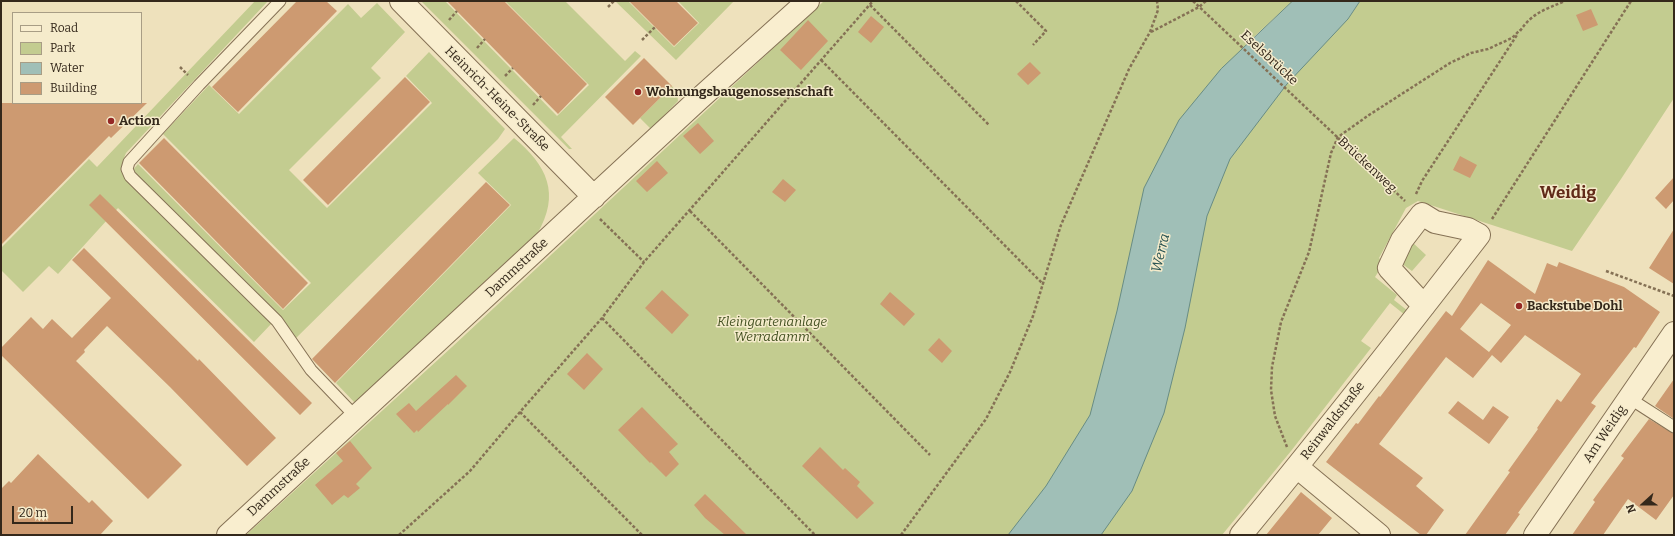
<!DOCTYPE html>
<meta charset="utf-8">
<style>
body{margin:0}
#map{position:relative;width:1675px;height:536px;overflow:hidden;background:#eee1bc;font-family:Bitter,serif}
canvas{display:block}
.frame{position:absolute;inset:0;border:2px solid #34281b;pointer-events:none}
.legend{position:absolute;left:12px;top:12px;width:130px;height:92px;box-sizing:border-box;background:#f5ebcb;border:1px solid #a89d85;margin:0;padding:5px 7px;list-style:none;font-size:12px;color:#34281b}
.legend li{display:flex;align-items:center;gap:8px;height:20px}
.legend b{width:20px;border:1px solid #a89d85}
.north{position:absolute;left:1623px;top:484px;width:40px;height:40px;-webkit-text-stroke:3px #f5ebcb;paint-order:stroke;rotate:249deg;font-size:11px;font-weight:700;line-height:16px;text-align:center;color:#34281b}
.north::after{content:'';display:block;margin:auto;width:14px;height:18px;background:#34281b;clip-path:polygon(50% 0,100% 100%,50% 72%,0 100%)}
.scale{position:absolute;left:12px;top:506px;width:61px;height:18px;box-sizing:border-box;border:2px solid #34281b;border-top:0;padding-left:5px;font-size:12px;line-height:14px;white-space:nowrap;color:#34281b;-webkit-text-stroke:3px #f5ebcb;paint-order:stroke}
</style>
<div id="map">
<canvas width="1675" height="536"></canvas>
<div class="frame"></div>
<ul class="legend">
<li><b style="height:5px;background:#f9eecf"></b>Road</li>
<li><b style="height:11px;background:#c3cc90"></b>Park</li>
<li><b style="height:11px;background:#a0bfb7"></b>Water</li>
<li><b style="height:11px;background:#cd9a71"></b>Building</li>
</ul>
<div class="north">N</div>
<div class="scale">20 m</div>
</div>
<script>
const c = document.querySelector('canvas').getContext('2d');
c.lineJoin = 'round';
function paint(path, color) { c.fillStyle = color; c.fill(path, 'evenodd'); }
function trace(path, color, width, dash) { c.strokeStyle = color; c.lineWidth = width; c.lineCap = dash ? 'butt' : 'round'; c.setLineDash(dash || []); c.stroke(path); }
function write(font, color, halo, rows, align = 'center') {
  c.font = font + ' Bitter,serif'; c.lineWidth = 3; c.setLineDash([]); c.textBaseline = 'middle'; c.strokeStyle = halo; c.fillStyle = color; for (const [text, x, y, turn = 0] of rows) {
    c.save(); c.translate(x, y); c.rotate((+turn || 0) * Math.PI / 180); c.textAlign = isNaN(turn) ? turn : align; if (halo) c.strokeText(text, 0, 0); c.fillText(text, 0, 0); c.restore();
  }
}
const green = new Path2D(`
 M255 1H268L126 153C122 163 120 170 127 179L272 323 254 342 118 208 58 274 49 266 23 292 1 270V248L89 159 97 167Z
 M421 1H445L557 116 589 85 505 1H565L625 61 635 51 641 56 561 137 572 149H569Z
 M615 1H628L674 47 699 23 702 26 678 1H734L676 60Z
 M824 1H1293L1246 44 1348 19 1360 1H1674V98L1621 179 1572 251 1418 201 1406 208 1379 258 1384 263 1375 277 1397 295 1394 300 1408 311 1405 315 1390 303 1361 341 1371 348 1291 451 1222 535H246L452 347Z
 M377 3 405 32 371 68 381 78 289 170 327 208 432 103 406 76 429 52 505 129 498 139 294 340 132 171 138 164 283 310 311 283 163 134 209 85 239 114 348 4 361 18Z
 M672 86 677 93 678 101 651 129 640 118Z
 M514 138C547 165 561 194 537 234L355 403 336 383 511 205 478 173Z
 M1412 242 1426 255 1412 271 1398 261Z`);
const water = new Path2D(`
 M1293 1H1360L1348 19 1287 84 1230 159 1207 216 1185 328 1164 413 1132 491 1101 535H1008L1046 486 1090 415 1117 311 1144 188 1179 120 1221 69Z`);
const building = new Path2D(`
 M297 1H326L337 11 238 112 212 87Z
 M447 1H504L587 84 558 114Z
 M629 1H676L698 23 674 46Z
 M1591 9 1598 25 1583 31 1576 15Z
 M871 16 884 27 871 43 858 32Z
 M808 20 828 41 801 70 780 50Z
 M644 58 672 86 633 125 605 97Z
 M1030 62 1041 73 1028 85 1017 74Z
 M405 77 430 102 328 205 303 180Z
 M1 103H147L111 138 109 136 1 245Z
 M698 123 714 141 700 154 683 136Z
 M164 138 308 283 283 309 139 163Z
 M1460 156 1477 165 1470 178 1453 170Z
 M657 161 668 173 647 192 636 181Z
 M1674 177V200L1666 209 1655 198Z
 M783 179 796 190 785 202 772 192Z
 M486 182 510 205 335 383 312 359Z
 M100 194 312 403 300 415 89 205Z
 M1674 229V284L1649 268Z
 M84 248 198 361 199 359 276 438 247 466 170 387 107 326 84 350 85 352 76 361 182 465 148 499 1 355V348L31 317 43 329 52 319 72 338 111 298 72 260Z
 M1488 260 1535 294 1547 263 1557 267 1559 262 1624 287 1660 312 1636 348 1634 347 1591 403 1596 406 1518 513 1520 514 1505 535H1465L1510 472 1508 471 1538 429 1537 428 1557 399 1561 402 1581 374 1525 335 1501 363 1492 355 1473 378 1446 357 1379 444 1423 478 1416 486 1444 510 1426 535H1421L1326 462 1356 423 1358 424 1379 396 1380 397 1446 311 1452 316ZM1481 303 1511 325 1489 352 1460 329Z
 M662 290 689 315 672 334 645 308Z
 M890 292 915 314 904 326 880 304Z
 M939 338 952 351 942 363 928 350Z
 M587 353 603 369 584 390 567 374Z
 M456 375 467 386 448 405V404L418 432 417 430 414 433 396 414 409 403 416 411Z
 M1674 379V419L1655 406Z
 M1458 401 1483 420 1493 406 1509 417 1489 444 1448 413Z
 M642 407 678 444 669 452 679 464 666 477 651 462 650 463 618 430Z
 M1649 419 1674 434V495L1656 520 1628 499 1603 535H1572L1595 502 1593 500 1624 458 1621 456Z
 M350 441 372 468 356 484 360 488 348 498 344 495 332 505 315 485 343 461 336 453Z
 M820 447 843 470 845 468 860 482 857 486 874 503 857 519 802 466Z
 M38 454 89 503 92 500 113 521 100 535H1V489L9 481 11 483Z
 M1301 492 1332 518 1318 535H1266Z
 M705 494 747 535H725L705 518 694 505Z`);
const path = new Path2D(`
 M1016 1 1046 31 1033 45
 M1193 1 1405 201
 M870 5 989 125
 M608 7 614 1
 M449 20 457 11
 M1520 31C1532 13 1546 9 1565 1
 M1151 32 1199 7 1206 1
 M642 40 655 27
 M477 48 485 39
 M821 60 1043 284
 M180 67 188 75
 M505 76 513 68
 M533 105 541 96
 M1416 194 1422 181 1517 35
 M690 211 930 455
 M600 219 644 262
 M1492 219 1631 1
 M1606 271 1674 296
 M602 318 815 535
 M520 412 642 535
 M1287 447 1275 416 1271 390 1272 367 1281 322 1309 252 1331 153 1338 137 1369 115 1450 63 1471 53 1488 49 1512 38 1520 30
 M399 535 470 471 520 412 602 318 644 262 873 1
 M901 535 986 419 1010 372 1033 316 1061 225 1129 69 1150 32 1158 10 1157 1`);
const lane = new Path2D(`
 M280 1 199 85 129 162 127 169 130 176 277 321 311 370 355 416
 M1629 398 1674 427`);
const street = new Path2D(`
 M401 1 594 197
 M1297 467 1379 535
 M228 535 699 99 808 1
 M1241 535C1322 437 1401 336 1479 235L1468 229 1435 222 1422 214 1402 240 1389 268 1424 306
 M1535 535 1674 333`);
const markers = [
 [638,92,4,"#952825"],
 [111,121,4,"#952825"],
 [1519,306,4,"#952825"]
];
const streetNames = [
 ["Eselsbrücke",1269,58,43],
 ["Heinrich-Heine-Straße",497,99,45],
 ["Brückenweg",1367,165,43],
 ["Dammstraße",517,268,-43],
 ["Reinwaldstraße",1333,421,-52],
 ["Am Weidig",1605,434,-56],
 ["Dammstraße",279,487,-43]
];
const poiNames = [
 ["Wohnungsbaugenossenschaft",646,92],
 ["Action",119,121],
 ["Backstube Dohl",1527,306]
];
const parkNames = [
 ["Kleingartenanlage",772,322],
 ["Werradamm",772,337]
];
const waterNames = [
 ["Werra",1161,253,-77]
];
const districtNames = [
 ["Weidig",1568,193]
];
paint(green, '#c3cc90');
paint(water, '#a0bfb7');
trace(water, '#688c84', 1);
paint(building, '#cd9a71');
trace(lane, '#857155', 13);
trace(street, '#857155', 24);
trace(path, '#857155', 2.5, [3, 2]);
trace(lane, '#f9eecf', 11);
trace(street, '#f9eecf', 22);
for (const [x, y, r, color] of markers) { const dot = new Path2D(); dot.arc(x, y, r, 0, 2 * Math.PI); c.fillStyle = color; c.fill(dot); trace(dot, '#f5ebcb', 1.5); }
write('13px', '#34281b', '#f5ebcb', streetNames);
write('bold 13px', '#34281b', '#f5ebcb', poiNames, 'left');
write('italic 13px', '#435121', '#f5ebcb', parkNames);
write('italic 14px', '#295453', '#f5ebcb', waterNames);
write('bold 17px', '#612b19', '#f5ebcb', districtNames);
</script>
